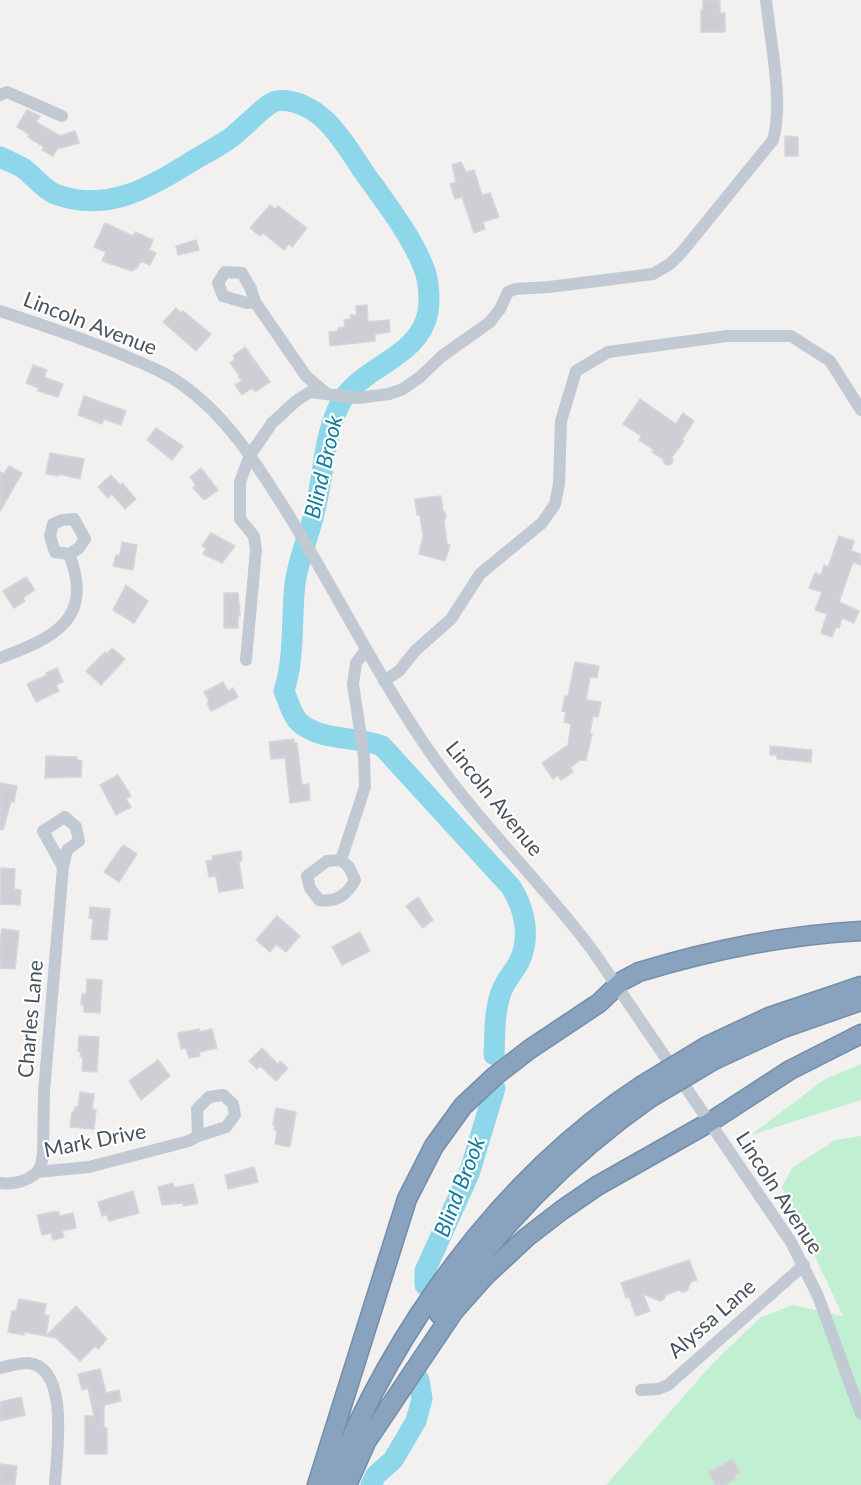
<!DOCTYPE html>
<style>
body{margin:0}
canvas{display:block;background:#f3f0f0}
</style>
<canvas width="861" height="1485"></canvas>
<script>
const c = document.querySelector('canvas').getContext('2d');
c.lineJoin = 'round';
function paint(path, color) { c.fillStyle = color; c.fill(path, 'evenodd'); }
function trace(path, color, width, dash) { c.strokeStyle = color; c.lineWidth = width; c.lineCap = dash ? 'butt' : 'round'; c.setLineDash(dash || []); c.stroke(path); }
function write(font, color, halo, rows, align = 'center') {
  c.font = font + ' Lato,sans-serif'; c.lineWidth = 4.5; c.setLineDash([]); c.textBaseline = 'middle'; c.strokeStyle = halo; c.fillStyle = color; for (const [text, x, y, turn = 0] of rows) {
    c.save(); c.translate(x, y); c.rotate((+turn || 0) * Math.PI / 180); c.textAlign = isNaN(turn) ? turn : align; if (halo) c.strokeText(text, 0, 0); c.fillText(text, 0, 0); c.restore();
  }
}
const green = new Path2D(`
 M861 1064V1100L751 1135 825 1079Z
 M861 1136V1485H606L712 1364 761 1317 793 1305 843 1316 782 1187 792 1168 835 1140Z`);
const river = new Path2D(`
 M0 157C8 161 16 164 23 168 34 176 43 189 55 194 105 213 148 189 189 163 202 155 216 148 229 139 240 132 266 103 276 101 294 98 314 109 327 122 341 136 352 154 363 171 383 199 411 235 423 266 429 279 430 298 428 312 419 360 359 365 339 406 324 437 324 472 316 505 311 532 298 558 295 584 291 619 295 657 284 691 288 700 291 713 298 721 317 741 356 736 382 746L511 887C525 909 531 938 519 962 514 972 506 980 502 990 494 1009 495 1034 494 1055
 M425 1285V1271L469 1174 495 1088
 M371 1485 376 1475 393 1460 416 1421 422 1399 419 1380`);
const building = new Path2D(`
 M703 0H720V13H725V32H701V10H703Z
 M27 110 40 116 36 122 60 136 75 131 79 143 57 149 53 156 42 150 44 147 28 137 29 134 17 127Z
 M785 136 798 137V156H785Z
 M461 162 466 172 474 170 482 195 490 193 499 217 483 222 485 229 474 233 462 197 455 199 450 184 456 182 452 165Z
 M270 205 275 209 278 206 307 228 292 247 289 244 284 250 263 233 260 236 250 228Z
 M105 223 133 236 135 232 153 240 149 250 156 253 150 265 141 261 138 267 132 271 102 261 106 252 94 247Z
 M196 240 199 250 178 255 176 246Z
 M367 305 368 322 389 320 390 332 375 334V341L330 346 329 332 338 331V328L345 327 344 320 351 319 350 315H357L356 306Z
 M176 308 181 313 183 311 211 334 196 351 163 322Z
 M245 347 270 382 255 392 252 388 242 395 235 385 242 381 238 376 239 375 230 363 235 359 233 356Z
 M33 365 47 370 44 377 63 384 58 397 38 391 39 388 26 383Z
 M84 396 126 411 121 425 104 419 102 424 78 415Z
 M640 399 676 424 683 413 694 421 682 439 684 441 672 457 673 461 671 464 667 465 664 463 663 459 652 452 654 450 639 440 641 436 623 424Z
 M156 428 183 446 172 460 147 440Z
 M50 453 84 459 80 479 59 474V476L46 474Z
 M9 466 22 473 0 511V472L4 474Z
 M201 468 218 490 206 499H203L193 488 196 485 190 477Z
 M111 475 120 485 122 483 136 499 125 509 112 494 108 498 98 487Z
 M441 496 443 511 445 512 446 517 444 520 447 544 450 545 445 561 419 554 423 536 420 515H417L415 499Z
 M211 533 235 546 222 563 203 554 206 549 202 546Z
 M839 536 854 541 851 551 861 554V565L853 562 839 602 859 611 854 623 842 618 839 628 836 627 832 637 821 633 827 614 815 610 822 592 809 588 815 573 821 575 824 565 828 567Z
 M122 542 137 545 133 570 113 566 116 555H120Z
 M26 577 35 590 23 598 25 601 14 608 3 591Z
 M126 585 148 601 134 623 113 610Z
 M224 593H238L240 616H238V628H224Z
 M112 648 125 659 101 685 86 671 105 652 107 654Z
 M575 662 599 666 597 678 590 677 586 700 601 702 598 717 593 716 590 733 592 734 586 760H580L570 768 573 772 561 780 558 775 553 779 542 763 568 745 571 724 564 722 566 712 562 711 565 696H568Z
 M57 668 63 682 56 685 59 691 36 702 27 684 47 675 46 673Z
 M223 682 228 691 233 688 238 697 211 711 207 703 209 701 204 692Z
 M294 739V743H297L302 785 309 784 310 800 290 803 285 758 271 759 269 742Z
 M770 746 812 750 811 762 777 759V755H770Z
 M46 756 77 757V760L82 761 81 777 45 778Z
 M118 775 131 796 126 799 131 807 116 815 100 785Z
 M0 783 17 786 14 802 11 801 3 830 0 829Z
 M123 845 137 854 119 882 104 872Z
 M241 851 242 861H239L243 888 219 892 216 876 209 877 206 861 213 860 212 856Z
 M1 868 15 869 14 889 21 890 20 905 0 904Z
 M418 897 433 920 423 928 406 906Z
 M90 907 110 909 107 940 91 939 93 919 89 918Z
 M277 916 300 936 286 952 276 944 270 952 256 940Z
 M2 929 19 931 15 969 0 968V940Z
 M360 932 370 951 342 965 332 947Z
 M87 979 102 980 100 1013 84 1012V1005H81L82 994H86Z
 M199 1029V1032L212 1029 217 1048 199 1052 200 1056 189 1058 186 1048 181 1049 178 1033Z
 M79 1036 99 1037 97 1072 82 1071 83 1057H80L81 1052 78 1051Z
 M262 1048 278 1064 280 1061 288 1068 276 1081 260 1066 257 1069 249 1061Z
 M158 1060 170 1076 141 1100 129 1081Z
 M80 1092 94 1094 92 1109 96 1110 94 1129 70 1127 72 1112H74L75 1107H78Z
 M276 1108 296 1112 290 1147 275 1144 277 1131 274 1130 275 1126 273 1125Z
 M254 1167 258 1182 228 1189 225 1175Z
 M173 1183 174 1188 193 1184 198 1203 184 1206 183 1203 162 1205 158 1187Z
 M133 1191 139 1213 109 1221 107 1215 102 1216 98 1202Z
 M53 1212H59V1216L73 1213 76 1228 62 1231 64 1237 53 1240 51 1233 42 1235 37 1215Z
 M689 1260 697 1280 691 1282 687 1291 682 1292 679 1290 666 1295 664 1299 660 1301 643 1294 650 1311 636 1316 629 1297 626 1298 621 1283Z
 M19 1299 46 1304 44 1315 49 1316 46 1336 24 1332V1335L8 1332 12 1311H16Z
 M76 1306 107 1339 98 1349 95 1346 80 1361 56 1338 46 1336Z
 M100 1369 106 1393 119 1390 121 1401 104 1405V1428H107V1454H85V1416H94L88 1388 82 1390 78 1374Z
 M21 1397 25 1415 0 1421V1402Z
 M733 1459 740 1473 734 1476 736 1479 725 1485H715L709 1472Z
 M0 1464 17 1466 15 1485H0Z`);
const minor = new Path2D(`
 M0 95 7 92 62 116
 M255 302 247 303 223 296 218 283 225 272 242 273 251 289 255 302 306 376 327 394
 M0 311C45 326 89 340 132 359 149 366 166 373 181 384 226 415 256 463 285 509 336 591 378 678 434 758 482 826 543 884 593 951L791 1242 818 1296 861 1414
 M74 519 85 539 79 548 69 554 55 552 50 536 53 524 62 520Z
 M0 658C53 638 95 620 69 554
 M246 660 256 550 254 536 240 519V482L250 455 272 423 296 401 310 392 358 398 389 394 403 389 420 377 442 356 490 322 500 309 508 292 515 289 549 287 653 274 670 264 682 252 773 140C784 103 770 39 766 0
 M384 681 399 671 416 650 451 619 480 574 542 523 555 504 559 484 561 421 576 371 608 352 727 336H791L830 361 861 410
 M341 860 327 861 307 876 310 888 319 900C336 903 347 895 355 880L349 867 341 860 365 787 364 757 353 684 356 663 366 650
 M37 1172 41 1166 43 1154 44 1092 63 867 43 831 65 817 76 827 79 841 67 850 63 867
 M0 1183C13 1185 28 1181 37 1172L89 1167 189 1141 198 1136 226 1127 235 1115 233 1104 223 1095 209 1097 197 1109 198 1136
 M0 1368C8 1366 19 1363 28 1363 71 1367 56 1457 55 1485
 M641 1390 658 1389 668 1385 804 1265`);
const highway = new Path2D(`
 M707 1046 769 1017 861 986
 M714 1060 783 1028 861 1001
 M439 1314C496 1229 566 1157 650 1098
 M366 1442 454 1311 485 1276 527 1237 562 1210 597 1186 710 1122 790 1070 861 1034
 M317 1485 407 1199 434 1146 463 1106 495 1076 530 1049 599 1003 622 981 639 972C711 950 786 935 861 931
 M331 1485C393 1329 500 1179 641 1086
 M347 1485 371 1431`);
const highwayBridge = new Path2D(`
 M641 1086 707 1046
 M650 1098 714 1060`);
const streetNames = [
 ["Lincoln Avenue",90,324,21],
 ["Lincoln Avenue",494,799,51],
 ["Charles Lane",31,1019,-85],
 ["Mark Drive",95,1141,-11],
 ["Lincoln Avenue",779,1193,57],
 ["Alyssa Lane",712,1319,-41]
];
const waterNames = [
 ["Blind Brook",324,467,-77],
 ["Blind Brook",460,1187,-69]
];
paint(green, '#c0efd2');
trace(river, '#8ed7eb', 21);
paint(building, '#cdcfd5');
trace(building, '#d4d6db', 1.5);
trace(highway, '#748eaa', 21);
trace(minor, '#c1cad2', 12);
trace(highway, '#89a3be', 18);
trace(highwayBridge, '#748eaa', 21, []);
trace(highwayBridge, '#89a3be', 18);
write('21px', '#48535d', '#fff', streetNames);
write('italic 22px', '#0f7d9b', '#fff', waterNames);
</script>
